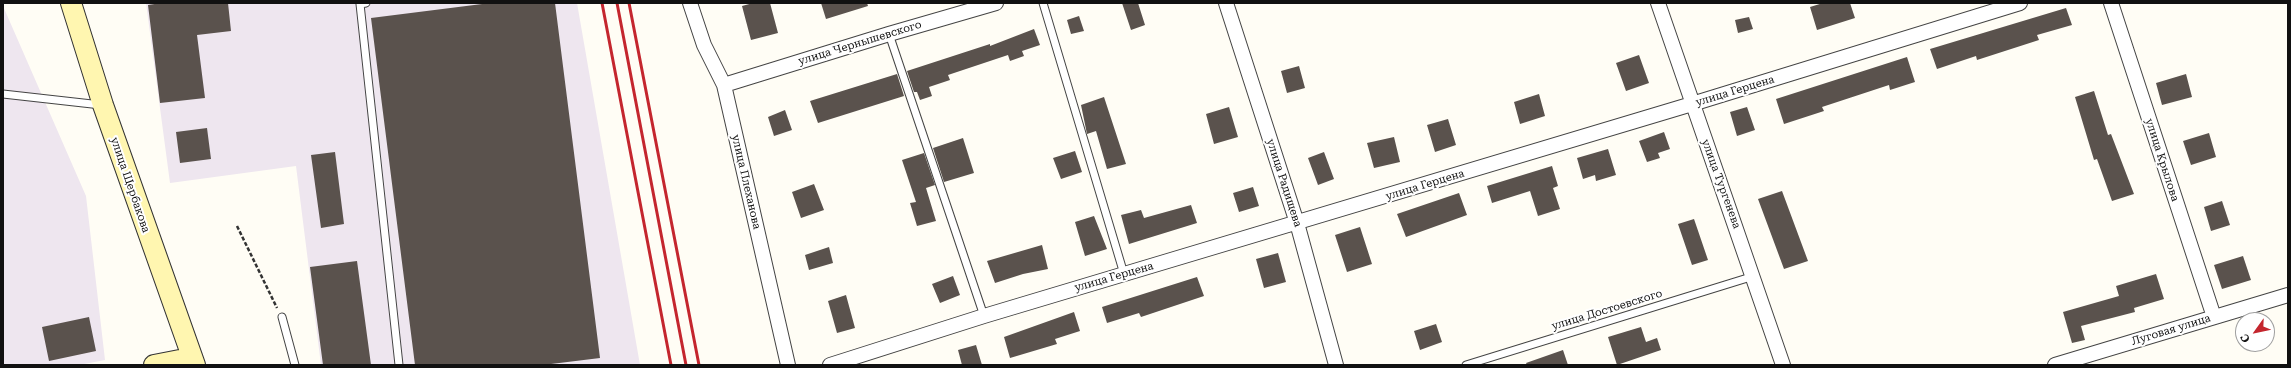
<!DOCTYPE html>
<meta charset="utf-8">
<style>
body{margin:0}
#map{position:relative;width:2291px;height:368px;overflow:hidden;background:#fffdf5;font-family:"Roboto Serif",serif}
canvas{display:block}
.frame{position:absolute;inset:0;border:4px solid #111;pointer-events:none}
.north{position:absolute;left:2235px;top:312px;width:40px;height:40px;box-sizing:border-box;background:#fff;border:1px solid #a0a0a0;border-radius:50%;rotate:237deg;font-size:11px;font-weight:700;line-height:16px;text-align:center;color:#111}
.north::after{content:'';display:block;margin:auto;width:14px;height:18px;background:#c4262e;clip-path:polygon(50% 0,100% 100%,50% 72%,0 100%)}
</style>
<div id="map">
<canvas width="2291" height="368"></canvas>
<div class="frame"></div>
<div class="north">С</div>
</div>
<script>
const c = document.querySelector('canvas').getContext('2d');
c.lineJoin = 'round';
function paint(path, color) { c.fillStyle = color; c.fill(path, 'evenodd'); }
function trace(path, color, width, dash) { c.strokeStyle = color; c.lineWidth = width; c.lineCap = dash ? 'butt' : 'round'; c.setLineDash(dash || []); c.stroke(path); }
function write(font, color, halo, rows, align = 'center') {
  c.font = font + ' "Roboto Serif",serif'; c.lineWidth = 4; c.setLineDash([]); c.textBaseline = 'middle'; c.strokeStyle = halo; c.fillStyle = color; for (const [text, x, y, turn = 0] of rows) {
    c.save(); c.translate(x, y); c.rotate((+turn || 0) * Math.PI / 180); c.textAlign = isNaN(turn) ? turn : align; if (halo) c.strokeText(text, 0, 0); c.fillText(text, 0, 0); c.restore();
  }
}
const industrial = new Path2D(`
 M146 3H577L640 365H321L296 166 170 183Z
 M3 6 86 196 105 360 79 365H3Z`);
const building = new Path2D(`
 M161 3H228L231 31 197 35 205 98 160 103 148 5Z
 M490 3H555L600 358 543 365H415L371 18Z
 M753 3H770L778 33 751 40 742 6Z
 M821 3H867L868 6 826 19Z
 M1122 3H1138L1145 25 1131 30Z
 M1823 3H1850L1855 18 1817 30 1810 7Z
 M2066 8 2072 25 2037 35 2039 40 1977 60 1976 56 1937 69 1930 49Z
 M1079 16 1084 31 1071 34 1067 20Z
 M1749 17 1753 29 1738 33 1735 20Z
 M1034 29 1040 45 1022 51 1024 56 1010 61 1008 55 948 75 950 80 929 87 932 96 920 100 917 92H914L907 71 990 44V46Z
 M1639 55 1649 83 1626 91 1616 63Z
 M1907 57 1915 82 1890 90 1889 85 1822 107 1824 111 1784 124 1776 99Z
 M1299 66 1305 88 1287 93 1281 71Z
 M897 74 904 96 818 123 810 101Z
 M2186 74 2192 97 2162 105 2156 83Z
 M2094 91 2108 135 2111 134 2134 194 2112 201 2097 159 2094 160 2075 97Z
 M1539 94 1545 116 1520 124 1514 102Z
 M1104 97 1126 164 1107 169 1096 131 1087 134 1081 105Z
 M1229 107 1238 137 1214 144 1206 114Z
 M1747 107 1755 130 1737 136 1730 112Z
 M785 110 792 130 774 136 768 117Z
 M1448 119 1456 145 1435 152 1427 125Z
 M207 128 211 159 180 163 176 132Z
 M1664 132 1670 149 1658 153 1660 158 1647 162 1639 141Z
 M2209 133 2216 157 2191 165 2183 141Z
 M1394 137 1400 162 1374 168 1367 143Z
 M963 138 974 173 944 182 933 148Z
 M1608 149 1616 175 1596 181 1595 175 1583 179 1577 158Z
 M1075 151 1082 172 1061 179 1053 158Z
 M335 152 344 224 321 228 311 155Z
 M1324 152 1334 179 1318 185 1308 158Z
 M924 153 935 185 926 188 936 221 917 226 910 203 916 202 902 160Z
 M1552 166 1558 186 1553 188 1560 209 1538 216 1530 191 1492 203 1487 186Z
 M814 184 824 210 801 218 792 192Z
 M1253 187 1259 206 1239 212 1233 193Z
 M1782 191 1808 261 1784 269 1758 199Z
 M1459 193 1467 215 1406 237 1397 214Z
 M2222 201 2230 225 2211 231 2204 207Z
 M1191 205 1197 223 1129 244 1121 215 1141 210 1144 218Z
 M1094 216 1107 249 1085 256 1075 222Z
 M1694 219 1708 260 1692 265 1678 224Z
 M1360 227 1372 264 1347 272 1335 235Z
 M1042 245 1048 269 1023 274 995 283 987 261Z
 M829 247 833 263 809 270 805 255Z
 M1278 253 1286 282 1264 288 1256 259Z
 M2243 256 2251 280 2222 289 2214 265Z
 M357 261 371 365H323L310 267Z
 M2156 274 2164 299 2134 308 2135 312 2081 326 2085 340 2072 343 2063 312 2119 296 2116 286Z
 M953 276 960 295 940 303 932 284Z
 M1197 277 1204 296 1141 317 1139 313 1107 323 1102 307Z
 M846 295 855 328 837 333 828 301Z
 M1074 312 1080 331 1055 339 1057 344 1010 358 1004 337Z
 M89 317 96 351 49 361 42 327Z
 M1436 324 1442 342 1420 350 1414 331Z
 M1641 327 1646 342 1657 338 1661 350 1617 365 1608 337Z
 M976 345 982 365H962L958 350Z
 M1563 350 1568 365H1527L1526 363Z`);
const path = new Path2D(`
 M237 226 277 308`);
const lane = new Path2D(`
 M366 3 360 4 399 365
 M1043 3 1124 274
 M889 34 984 316
 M3 94 101 105
 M282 317 295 365
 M1466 365 1754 276`);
const street = new Path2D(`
 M690 3 704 45 724 85 788 365
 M1226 3 1297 223 1336 365
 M1658 3 1783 365
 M2111 3 2214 317
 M724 85 889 34 996 3
 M830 365 984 316 1692 104 2020 3
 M2055 365 2288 295`);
const secondary = new Path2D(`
 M71 3 103 105 195 365
 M154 365 190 358`);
const rail = new Path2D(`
 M602 3 671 365
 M617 3 686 365
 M629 3 699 365`);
const streetNames = [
 ["улица Чернышевского",860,43,-17],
 ["улица Герцена",1735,91,-17],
 ["улица Крылова",2162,160,72],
 ["улица Плеханова",746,182,77],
 ["улица Радищева",1284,183,72],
 ["улица Тургенева",1721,184,70],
 ["улица Щербакова",130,185,71],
 ["улица Герцена",1425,185,-17],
 ["улица Герцена",1114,277,-16],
 ["улица Достоевского",1607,310,-17],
 ["Луговая улица",2171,330,-17]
];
paint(industrial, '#eee6ef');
paint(building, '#5a524d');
trace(lane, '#444', 9);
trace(street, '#444', 16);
trace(secondary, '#333', 22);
trace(path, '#333', 2.5, [4, 2]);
trace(lane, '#fff', 7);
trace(street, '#fff', 14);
trace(secondary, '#fff6b0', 20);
trace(rail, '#c4262e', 3);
write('11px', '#111', '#fff', streetNames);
</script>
